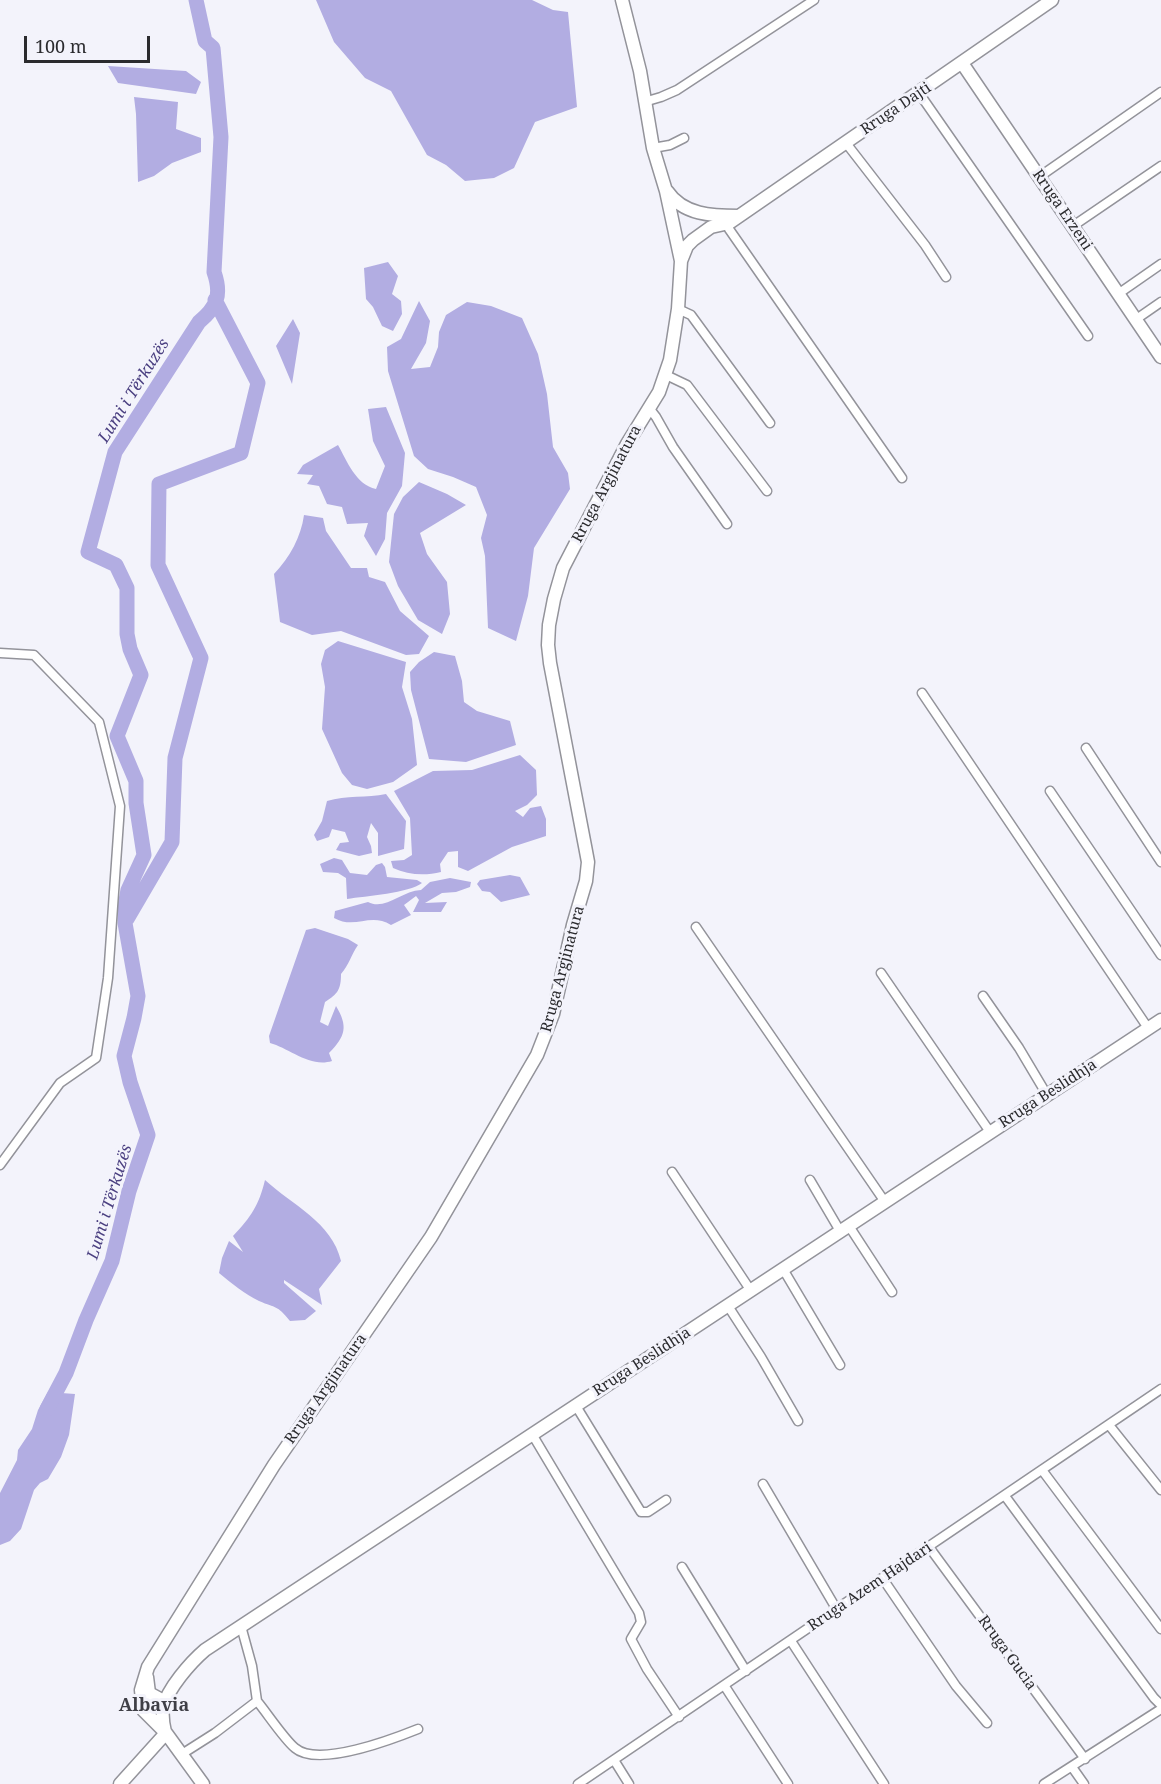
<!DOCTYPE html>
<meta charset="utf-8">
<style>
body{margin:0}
#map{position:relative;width:1161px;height:1784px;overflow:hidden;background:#f3f3fb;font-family:"Noto Serif",serif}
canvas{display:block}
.scale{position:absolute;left:24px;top:36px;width:126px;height:27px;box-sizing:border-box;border:3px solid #2b2b2e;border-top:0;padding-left:8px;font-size:18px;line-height:21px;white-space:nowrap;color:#2b2b2e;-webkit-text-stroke:4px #f3f3fb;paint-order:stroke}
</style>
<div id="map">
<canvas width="1161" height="1784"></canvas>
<div class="scale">100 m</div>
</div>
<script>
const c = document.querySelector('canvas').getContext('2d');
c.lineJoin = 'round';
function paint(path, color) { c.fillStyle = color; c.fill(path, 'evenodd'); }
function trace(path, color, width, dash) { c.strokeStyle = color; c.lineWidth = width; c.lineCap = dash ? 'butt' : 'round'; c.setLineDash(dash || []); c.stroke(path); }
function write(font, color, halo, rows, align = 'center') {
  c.font = font + ' "Noto Serif",serif'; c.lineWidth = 6; c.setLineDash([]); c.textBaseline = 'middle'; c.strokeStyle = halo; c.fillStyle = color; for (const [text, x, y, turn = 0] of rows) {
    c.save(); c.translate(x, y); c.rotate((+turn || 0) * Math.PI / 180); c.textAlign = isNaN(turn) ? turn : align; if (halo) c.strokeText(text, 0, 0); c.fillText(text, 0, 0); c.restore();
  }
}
const water = new Path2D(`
 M316 0H532L553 10 568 12 577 107 535 122 514 168 494 178 465 181 446 165 427 155 391 91 365 78 334 42Z
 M108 66 186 71 201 82 196 94 118 83Z
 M134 97 178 102 176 129 201 138V152L172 163 154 176 138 182 136 114Z
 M388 262 398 276 392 294 401 301 402 314 393 331 382 326 373 307 366 299 364 268Z
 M419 301 430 321 426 343 411 369 430 367 438 347 439 332 446 315 467 302 491 306 522 318 538 354 547 394 553 447 568 473 570 489 534 548 528 596 516 641 488 628 485 556 481 538 487 515 476 487 453 477 428 469 414 456 388 371 387 347 401 339Z
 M293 319 300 333 292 384 276 346Z
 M386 407 405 453 402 486 387 513 385 539 376 556 364 536 368 523 347 524 342 507 327 504 319 486 307 484 313 475 297 474 303 465 338 445C347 461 356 485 376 489L385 466 373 441 368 409Z
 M419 482 447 494 466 505 420 533 427 554 447 582 450 614 442 634 418 620 398 586 389 562 394 514 403 497Z
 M304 515 323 518 326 531 351 568H367L369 577 385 582 400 611 429 636 419 654 406 655 341 631 312 635 280 622 274 574C290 557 301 537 304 515Z
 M338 641 406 662 402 687 412 719 417 765 393 782 367 789 352 785 342 773 322 729 325 687 321 664 325 650Z
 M434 652 455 656 462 681 464 702 477 711 510 721 516 745 466 762 429 759 411 690 410 672 419 662Z
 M520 755 536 770 537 795 527 805 515 811 523 817 530 808 541 806 546 819V836L512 847 468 871 458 867V851L448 852 440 864 441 872C425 876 408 875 393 868L391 861 404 860 412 855 410 818 394 791 433 771 472 770Z
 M386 794 406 821 404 849 378 856V833L371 823 367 837 371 846 372 853 359 856 336 850 340 843 349 842 345 832 332 829 329 837 317 841 314 835 322 821 327 801C346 795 367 798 386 794Z
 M334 858 342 860 350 873 367 875 376 865 382 863 385 867 387 877 417 880 422 883C409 893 366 896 347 899L346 878 338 873 323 872 320 864Z
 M510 875 520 877 530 895 501 902 490 892 482 891 477 884 480 880Z
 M450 878 471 882 470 887 456 892 442 893 425 903 447 902 441 912H413L419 900 416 896 404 905 411 915 391 925C370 912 355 930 334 918L335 911 368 902C385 911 401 891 421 890L430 882Z
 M315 928 348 939 358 945C351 955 349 965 341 974 341 989 338 994 325 1002L320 1022 328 1026 336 1006C348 1026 346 1036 329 1053L332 1061C310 1068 289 1048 270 1043L269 1036 306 930Z
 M265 1180C292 1205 332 1222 341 1261L319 1289 322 1305 284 1280V1283L316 1311 305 1320 290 1321C276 1304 277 1309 259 1301 245 1294 232 1284 219 1273L222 1258 229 1241 243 1252 233 1236C251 1217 259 1205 265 1180Z
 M48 1392 75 1394 69 1435 61 1457 48 1479 40 1483 34 1490 21 1529 10 1541 0 1545V1493L17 1460 18 1450 32 1429 38 1410Z`);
const river = new Path2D(`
 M127 919 172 842 175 758 201 658 158 565 159 484 241 453 258 383 215 300
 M47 1409 66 1373 86 1320 112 1261 129 1191 148 1135 130 1082 124 1056 134 1018 138 996 125 923V906L128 890 144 855 136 803V781L117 736 141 675 130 649 127 634V588L116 565 88 552 115 452 199 322C217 307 222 295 214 272L221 137 213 48 205 41 196 0`);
const street = new Path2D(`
 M919 93 1088 336
 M644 102 661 97 677 90 814 0
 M846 143 925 245 946 277
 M653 148 670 145 684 138
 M1039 177 1161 92
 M729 223V229L902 478
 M1073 226 1161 166
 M1118 294 1161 264
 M678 309 691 315 770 423
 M1135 320 1161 302
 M666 375 687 385 767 491
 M649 408 656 417 673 447 727 524
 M0 653 34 655 99 722 120 806 108 978 96 1058 60 1083 0 1165
 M922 693 1148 1028
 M1086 748 1161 862
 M1050 791 1161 955
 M696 927 885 1202
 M881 973 990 1132
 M983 996 1019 1048 1047 1095
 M672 1172 751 1291
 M810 1180 840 1231
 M849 1226 892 1292
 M783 1269 840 1365
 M728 1306 761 1357 798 1421
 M576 1406 641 1512H648L666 1500
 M1109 1425 1161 1490
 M532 1434 639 1613 641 1622 631 1639 647 1669 679 1717
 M1042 1470 1161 1629
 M763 1484 837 1610
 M1005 1496 1154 1698 1161 1705
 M929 1547 1085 1759
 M682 1567 746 1671
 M883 1579 956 1686 987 1723
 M791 1641 884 1784
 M724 1685 788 1784
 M257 1701C267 1713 284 1739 295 1748 318 1768 393 1739 418 1729
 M182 1754 215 1733 257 1701 252 1666 241 1626
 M614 1760 629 1784
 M1072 1767 1084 1784
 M578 1784 1161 1389
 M1044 1784 1161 1709`);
const secondary = new Path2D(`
 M962 63 1161 357
 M667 191C683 215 712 216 739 216
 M681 261 687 246 693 240 711 227 729 223 1052 0
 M147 1677 149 1693 160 1699 163 1709
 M165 1732C163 1724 162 1716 163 1708 167 1689 191 1662 205 1650L1161 1020
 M120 1784 166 1733
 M203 1784 166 1733 143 1710 141 1690 148 1667 274 1465 431 1237 537 1055 553 1014 573 925 586 881 588 862 585 846 550 663 548 645 549 625 554 599 563 568 627 444 659 392 670 360 678 309 681 261 666 191 653 148 640 71 622 0`);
const streetNames = [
 ["Rruga Dajti",896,109,-34],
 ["Rruga Erzeni",1062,210,56],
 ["Rruga Argjinatura",607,484,-62],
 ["Rruga Argjinatura",563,969,-75],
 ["Rruga Beslidhja",1048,1094,-33],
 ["Rruga Beslidhja",642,1362,-33],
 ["Rruga Argjinatura",326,1389,-55],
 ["Rruga Azem Hajdari",870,1587,-34],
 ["Rruga Gucia",1007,1653,54]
];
const waterNames = [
 ["Lumi i Tërkuzës",134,391,-58],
 ["Lumi i Tërkuzës",110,1202,-73]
];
const quarterNames = [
 ["Albavia",154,1706]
];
paint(water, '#b2ade2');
trace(river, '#b2ade2', 15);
trace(street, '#93939a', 11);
trace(secondary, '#93939a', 15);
trace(street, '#fff', 8);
trace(secondary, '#fff', 12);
write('15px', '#2b2b2e', '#f3f3fb', streetNames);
write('italic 16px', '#4b4081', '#f3f3fb', waterNames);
write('bold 18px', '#3f3f46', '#f3f3fb', quarterNames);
</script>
